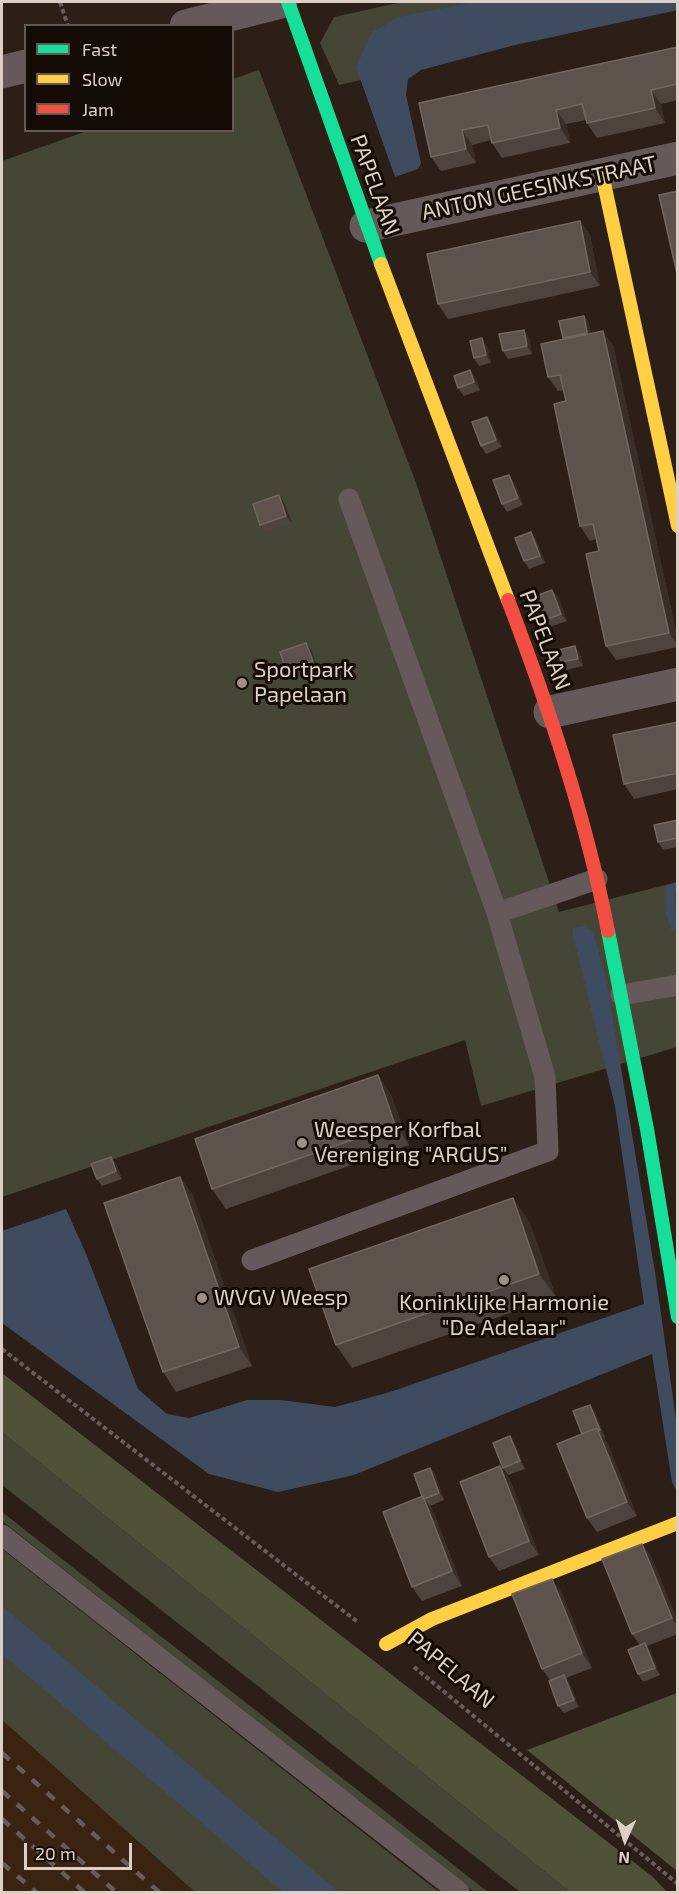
<!DOCTYPE html>
<style>
body{margin:0}
#map{position:relative;width:679px;height:1894px;overflow:hidden;background:#2b1f17;font-family:"Exo 2",sans-serif}
canvas{display:block}
.frame{position:absolute;inset:0;border:3px solid #ddcfc5;pointer-events:none}
.legend{position:absolute;left:24px;top:24px;width:210px;height:108px;box-sizing:border-box;background:#140b05;border:2px solid #645952;margin:0;padding:8px 10px;list-style:none;font-size:18px;color:#ddcfc5}
.legend li{display:flex;align-items:center;gap:12px;height:30px}
.legend b{width:30px;border:2px solid #645952}
.north{position:absolute;left:595px;top:1810px;width:60px;height:60px;-webkit-text-stroke:4px #140b05;paint-order:stroke;rotate:183deg;font-size:16px;font-weight:700;line-height:24px;text-align:center;color:#ddcfc5}
.north::after{content:'';display:block;margin:auto;width:21px;height:27px;background:#ddcfc5;clip-path:polygon(50% 0,100% 100%,50% 72%,0 100%)}
.scale{position:absolute;left:24px;top:1843px;width:108px;height:27px;box-sizing:border-box;border:3px solid #ddcfc5;border-top:0;padding-left:8px;font-size:18px;line-height:21px;white-space:nowrap;color:#ddcfc5;-webkit-text-stroke:4px #140b05;paint-order:stroke}
</style>
<div id="map">
<canvas width="679" height="1894"></canvas>
<div class="frame"></div>
<ul class="legend">
<li><b style="height:8px;background:#16e098"></b>Fast</li>
<li><b style="height:8px;background:#ffcf43"></b>Slow</li>
<li><b style="height:8px;background:#f24e42"></b>Jam</li>
</ul>
<div class="north">N</div>
<div class="scale">20 m</div>
</div>
<script>
const c = document.querySelector('canvas').getContext('2d');
c.lineJoin = 'round';
function paint(path, color) { c.fillStyle = color; c.fill(path, 'evenodd'); }
function trace(path, color, width, dash) { c.strokeStyle = color; c.lineWidth = width; c.lineCap = dash ? 'butt' : 'round'; c.setLineDash(dash || []); c.stroke(path); }
function write(font, color, halo, rows, align = 'center') {
  c.font = font + ' "Exo 2",sans-serif'; c.lineWidth = 6; c.setLineDash([]); c.textBaseline = 'middle'; c.strokeStyle = halo; c.fillStyle = color; for (const [text, x, y, turn = 0] of rows) {
    c.save(); c.translate(x, y); c.rotate((+turn || 0) * Math.PI / 180); c.textAlign = isNaN(turn) ? turn : align; if (halo) c.strokeText(text, 0, 0); c.fillText(text, 0, 0); c.restore();
  }
}
const built = new Path2D(`
 M2 1720 195 1892H2Z`);
const green = new Path2D(`
 M402 2H561L504 47 339 85 320 43 334 17Z
 M259 70 416 483 559 912 677 882V1047L481 1106 465 1040 2 1197V161L87 131 232 130 233 79Z
 M2 1432 570 1892H520L2 1485Z
 M2 1512 488 1892H474L2 1521Z
 M2 1549 439 1892H195L2 1720Z`);
const forest = new Path2D(`
 M2 1373 653 1877 667 1892H570L2 1432Z
 M677 1693V1871L527 1750Z`);
const water = new Path2D(`
 M474 2H677L678 10 515 45 421 70 408 79 406 95 421 163 418 169 395 177 356 67 372 32 399 17Z
 M677 882 674 902 677 927 672 932 666 914 665 887Z
 M584 926 593 931 606 978 655 1272 677 1426V1492L672 1482 652 1354 354 1475 278 1492 209 1474 2 1323V1231L66 1209 87 1256 138 1389 167 1414 189 1418 247 1400H280L335 1407 390 1392 644 1304 615 1106 573 936 572 928Z
 M2 1606 339 1892H283L2 1654Z`);
const path = new Path2D(`
 M60 2 68 26
 M2 1349 359 1623
 M414 1667 678 1884`);
const lane = new Path2D(`
 M349 499 497 913
 M621 995 678 985
 M252 1260 548 1151 545 1077 497 913 597 879
 M2 1535 459 1892`);
const street = new Path2D(`
 M186 26 281 2
 M2 72 26 66
 M366 226 678 158
 M550 712 678 684`);
const fast = new Path2D(`
 M288 2 381 264
 M608 931 647 1129 678 1317`);
const slow = new Path2D(`
 M602 174 678 526
 M381 264 508 600
 M386 1644 432 1619 678 1523`);
const jam = new Path2D(`
 M508 600C549 708 586 818 608 931`);
const rail = new Path2D(`
 M2 1753 159 1892
 M2 1791 116 1892
 M2 1819 84 1892
 M2 1863 36 1892`);
const wall = new Path2D(`
 M678 47V100L661 104 665 123 597 138 587 123 586 120 566 124 570 143 502 158 492 143 491 140 472 145 476 163 441 171 431 157 419 103Z
 M580 221 590 235 600 286 448 319 438 304Z
 M584 316 589 324 591 334 613 345 678 640V647L616 660 606 646 599 551 596 539 590 541 580 526 566 401 564 390 558 391 548 377 564 339 563 338Z
 M529 337 532 354 508 359 503 351Z
 M487 346 491 363 479 366 474 358Z
 M476 378 480 390 464 396 458 388Z
 M492 424 502 447 486 454 481 446Z
 M514 482 523 505 507 512 502 504Z
 M284 502 292 523 266 532 260 525Z
 M531 532 536 540 545 563 529 569 524 561Z
 M558 597 567 621 550 627 545 620Z
 M575 646 580 654 583 666 566 670 561 662Z
 M312 651 318 669 292 677 286 670Z
 M678 722V789L634 799 624 784Z
 M678 820V847L663 850 658 842Z
 M378 1075 391 1095 409 1145 226 1209 212 1189Z
 M111 1157 116 1164 122 1179 102 1186 97 1179Z
 M180 1177 193 1196 252 1366 176 1392 163 1372Z
 M529 1221 556 1297 352 1368 336 1345Z
 M595 1412 605 1437 604 1438 607 1442 637 1516 597 1532 587 1518 582 1434Z
 M515 1444 525 1469 508 1475 503 1468Z
 M500 1466 510 1480 539 1555 499 1571 489 1557Z
 M430 1468 435 1475 444 1500 430 1506 433 1511 462 1586 422 1601 412 1587 422 1496Z
 M642 1544 652 1558 678 1622V1634L647 1646 650 1650 660 1675 643 1682 638 1674 640 1645 632 1634Z
 M562 1593 592 1668 566 1678 569 1682 579 1707 564 1713 558 1706 550 1680 542 1669Z`);
const shadedWall = new Path2D(`
 M651 90 661 104 665 123 655 108Z
 M556 110 566 124 570 143 560 128Z
 M462 130 472 145 476 163 466 149Z
 M580 221 590 235 600 286 590 272Z
 M584 316 589 324 592 340 587 333Z
 M524 330 529 337 532 354 527 346Z
 M603 331 613 345 678 640V645L669 633Z
 M482 338 487 346 491 363 486 355Z
 M470 370 476 378 480 390 474 382Z
 M487 417 492 424 502 447 496 440Z
 M509 475 514 482 523 505 518 498Z
 M279 495 284 502 292 523 286 516Z
 M531 532 536 540 545 563 540 556Z
 M552 590 558 597 567 621 561 614Z
 M306 643 312 651 318 669 313 661Z
 M575 646 580 654 583 666 578 659Z
 M378 1075 391 1095 409 1145 395 1125Z
 M111 1157 116 1164 122 1179 116 1171Z
 M180 1177 193 1196 252 1366 239 1347Z
 M513 1198 529 1221 556 1297 539 1274Z
 M590 1405 595 1412 605 1437 600 1430Z
 M597 1428 607 1442 637 1516 627 1502Z
 M510 1436 515 1444 525 1469 520 1461Z
 M500 1466 510 1480 539 1555 529 1541Z
 M430 1468 435 1475 444 1500 439 1493Z
 M423 1496 433 1511 462 1586 452 1571Z
 M642 1544 652 1558 678 1622V1627L672 1618Z
 M552 1579 562 1593 592 1668 582 1653Z
 M645 1643 650 1650 660 1675 655 1668Z
 M564 1675 569 1682 579 1707 574 1700Z`);
const building = new Path2D(`
 M678 47V87L677 84 651 90 655 108 587 123 582 104 556 110 560 128 492 143 488 125 462 130 466 149 431 157 419 103Z
 M678 191V278L659 195Z
 M580 221 590 272 438 304 427 254Z
 M584 316 587 333 563 338 559 321Z
 M524 330 527 346 503 351 499 334Z
 M603 331 669 633 606 646 586 554 599 551 593 524 580 526 554 404 566 401 560 375 548 377 541 344Z
 M482 338 486 355 474 358 470 341Z
 M470 370 474 382 458 388 454 376Z
 M487 417 496 440 481 446 472 422Z
 M509 475 518 498 502 504 493 480Z
 M279 495 286 516 260 525 253 504Z
 M531 532 540 556 524 561 515 538Z
 M552 590 561 614 545 620 536 596Z
 M306 643 313 661 286 670 280 652Z
 M575 646 578 659 561 662 558 650Z
 M678 722V773L624 784 613 735Z
 M678 820V838L658 842 654 825Z
 M378 1075 395 1125 212 1189 195 1139Z
 M111 1157 116 1171 97 1179 91 1164Z
 M180 1177 239 1347 163 1372 104 1203Z
 M513 1198 539 1274 336 1345 309 1269Z
 M590 1405 600 1430H599L597 1428 582 1434 573 1411Z
 M597 1428 627 1502 587 1518 557 1444Z
 M510 1436 520 1461 503 1468 493 1443Z
 M500 1466 529 1541 489 1557 460 1482Z
 M430 1468 439 1493 424 1499 422 1496 414 1474Z
 M423 1496 452 1571 412 1587 383 1512Z
 M642 1544 672 1618 632 1634 602 1559Z
 M552 1579 582 1653 542 1669 512 1594Z
 M645 1643 655 1668 638 1674 628 1650Z
 M564 1675 574 1700 558 1706 549 1681Z`);
const markers = [
 [242,683,6,"#9f9188"],
 [302,1143,6,"#9f9188"],
 [504,1280,6,"#9f9188"],
 [202,1298,6,"#9f9188"]
];
const streetNames = [
 ["PAPELAAN",375,185,70],
 ["ANTON GEESINKSTRAAT",539,188,-12],
 ["PAPELAAN",545,640,69],
 ["PAPELAAN",451,1670,40]
];
const poiNames = [
 ["Sportpark",254,670],
 ["Papelaan",254,695],
 ["Weesper Korfbal",314,1130],
 ["Vereniging \"ARGUS\"",314,1155],
 ["WVGV Weesp",214,1298],
 ["Koninklijke Harmonie",504,1303,"center"],
 ["\"De Adelaar\"",504,1328,"center"]
];
paint(built, '#3b2311');
paint(green, '#454635');
paint(forest, '#4f5139');
paint(water, '#3f4b5f');
trace(path, '#675d5b', 4, [4.5, 3]);
trace(lane, '#665959', 21);
trace(street, '#665959', 33);
trace(fast, '#16e098', 14);
trace(slow, '#ffcf43', 14);
trace(jam, '#f24e42', 14);
trace(rail, '#675c59', 4.5, [10, 10]);
paint(wall, '#4f443d');
paint(shadedWall, '#3a2f28');
paint(building, '#5e534c');
trace(building, '#72675f', 1.5);
for (const [x, y, r, color] of markers) { const dot = new Path2D(); dot.arc(x, y, r, 0, 2 * Math.PI); c.fillStyle = color; c.fill(dot); trace(dot, '#140b05', 2); }
write('22px', '#ddcfc5', '#140b05', streetNames);
write('22px', '#ddcfc5', '#140b05', poiNames, 'left');
</script>
